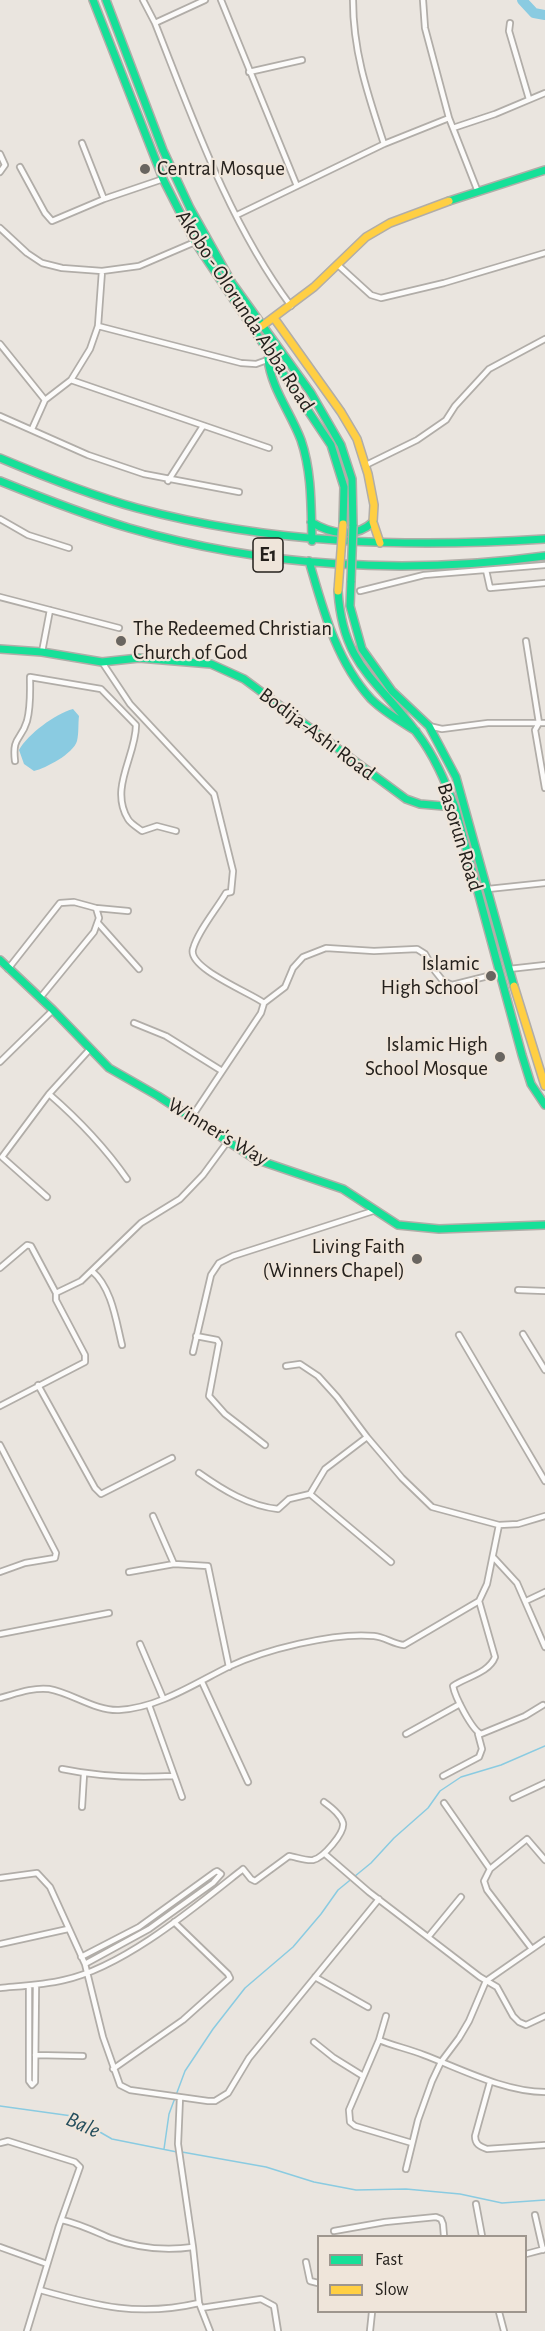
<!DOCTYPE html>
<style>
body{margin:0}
#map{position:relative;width:545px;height:2331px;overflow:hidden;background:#eae5df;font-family:"Alegreya Sans",sans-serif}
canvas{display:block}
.legend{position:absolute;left:317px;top:2235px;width:210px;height:78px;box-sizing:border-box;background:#efe5da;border:2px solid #9e968e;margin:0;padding:8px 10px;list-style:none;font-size:18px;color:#24201c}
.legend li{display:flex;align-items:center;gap:12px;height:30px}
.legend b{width:30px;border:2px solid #9e968e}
</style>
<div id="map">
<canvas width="545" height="2331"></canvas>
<ul class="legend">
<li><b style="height:8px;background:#16e098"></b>Fast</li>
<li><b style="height:8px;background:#ffcf43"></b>Slow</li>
</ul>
</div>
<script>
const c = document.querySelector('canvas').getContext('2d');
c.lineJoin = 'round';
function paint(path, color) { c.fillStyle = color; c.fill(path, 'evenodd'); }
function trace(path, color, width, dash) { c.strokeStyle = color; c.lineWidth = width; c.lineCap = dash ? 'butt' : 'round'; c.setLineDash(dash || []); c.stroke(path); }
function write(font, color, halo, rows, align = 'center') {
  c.font = font + ' "Alegreya Sans",sans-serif'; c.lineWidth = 4.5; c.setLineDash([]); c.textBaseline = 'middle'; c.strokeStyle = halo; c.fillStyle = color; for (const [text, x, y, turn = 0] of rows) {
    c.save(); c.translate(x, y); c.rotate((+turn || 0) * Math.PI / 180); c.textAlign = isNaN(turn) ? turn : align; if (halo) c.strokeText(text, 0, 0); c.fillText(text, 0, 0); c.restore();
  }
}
const water = new Path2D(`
 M73 709 79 716C78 724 79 733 77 741 73 754 46 768 34 771L24 764 19 750C28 734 55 714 73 709Z`);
const stream = new Path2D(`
 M0 2106 72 2116 112 2139 177 2152
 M164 2149 169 2114 185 2071 213 2029 245 1988 293 1947 321 1914 338 1890 371 1863 394 1838 428 1808 440 1791 461 1777 501 1765 545 1746
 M182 2152 266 2167 314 2182 356 2190 406 2189 460 2194 502 2203 545 2200`);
const river = new Path2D(`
 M522 0 534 13 545 15`);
const street = new Path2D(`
 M143 0 155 23C193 119 229 223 291 306
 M221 0 297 186
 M353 0C353 52 368 95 384 144
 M423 0 425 28 449 118 478 192
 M155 23 205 0
 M510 23 509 31 529 99
 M249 72 302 60
 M453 128 495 114 545 93
 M82 143 104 199
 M0 154 5 165 0 172
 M20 167 45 213 52 221 104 199 163 179
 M237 215 384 144 449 118
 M0 228 27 253 42 263 62 268 102 271 139 266 195 242
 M338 265 371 295 381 298 444 283 545 253
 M98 326 241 363 256 364 267 360
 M0 344 45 400
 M71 380 269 448
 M0 416 88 455 144 474 239 492
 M32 429 45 400 71 380 90 349 98 326 102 271
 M366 465 417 440 446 420 455 406 489 369 545 339
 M168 481 203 426
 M0 519 28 535 69 548
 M486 570 490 588 545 583
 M360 591 424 575 545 565
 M0 597 119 628
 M526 641 539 723 535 730 545 788
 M42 652 50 610
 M102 662 130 704 214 794 233 871 231 892 226 893C216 910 198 931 193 949 187 968 251 993 264 1003L261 1013 191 1118
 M429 726 442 729 488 723H545
 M15 761C12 736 21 741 27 721 31 706 30 692 30 677L101 689 136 725C136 756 109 788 128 819 130 823 138 828 142 831L157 826 176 831
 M488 889 545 883
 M98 923 139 969
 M8 969 60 903 74 902 96 908 128 911
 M509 969 545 965
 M40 998 94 932 99 918 96 908
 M264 1003 285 987 293 968 303 957 326 948 374 951 417 949 425 954 435 971 443 981 452 985 500 973
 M134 1023 166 1036 222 1071
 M0 1062 53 1010
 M49 1094C79 1120 104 1146 127 1179
 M47 1197 2 1157 49 1094 90 1049
 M0 1268 27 1245 31 1246 56 1293
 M92 1271C112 1288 116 1321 122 1345
 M518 1290 545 1291
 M523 1334 545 1370
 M459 1335 545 1481
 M196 1336 217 1340 219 1343 209 1396 225 1414 265 1445
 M193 1352 211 1275 219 1263 233 1256 373 1211
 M286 1366 300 1364 318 1376 337 1397 367 1437 402 1478 432 1507 499 1525 518 1524 545 1516
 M38 1385 95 1488 101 1494 172 1458
 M0 1406 85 1362V1355L56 1300V1293L81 1281 141 1223 180 1199 203 1175 228 1141
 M0 1445 56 1553 55 1558 25 1563 0 1572
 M199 1473C223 1490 249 1506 278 1509L289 1499 310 1494 325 1469 367 1437
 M310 1494 391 1562
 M153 1516 174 1564
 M494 1558 517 1583 545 1647
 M129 1572 174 1564 208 1566 229 1667
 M479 1601 495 1657C489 1673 466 1677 453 1686 455 1697 472 1730 481 1734L525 1716 543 1705
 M526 1601 545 1592
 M0 1634 109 1613
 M140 1644 163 1698
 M202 1682 248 1782
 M0 1698C15 1694 33 1687 49 1689 72 1693 95 1711 119 1710 158 1708 194 1684 228 1667 264 1650 334 1632 374 1636 385 1637 393 1644 404 1645L479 1601 487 1584 499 1525
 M149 1705 182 1797
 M406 1734 460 1704
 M62 1769C100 1777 135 1778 173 1776
 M443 1776 479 1757 482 1749 478 1734
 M513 1798 545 1783
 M444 1803 490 1869 484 1881 487 1890 532 1949
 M82 1807 84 1774
 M325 1854 369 1892 480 1977 497 1987 513 2016 519 2022 526 2025 545 2016
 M490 1869 527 1839 545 1860
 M0 1878 37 1873 50 1887 85 1964 103 2037 120 2085 130 2090 208 2101H215L228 2093 249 2058 379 1899
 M429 1936 461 1897
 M0 1944 68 1929
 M81 1957 139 1927 215 1872 217 1871 221 1874 213 1883 149 1929 85 1964
 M315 1977 368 2007
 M29 1986V2081L32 2085 35 2082 36 1985
 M0 1988C21 1986 43 1985 64 1980 124 1967 195 1907 243 1869L251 1879 255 1881 289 1856C296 1857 306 1861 313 1860 323 1858 345 1833 343 1823 341 1815 331 1807 324 1802
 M379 2040 386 2016
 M314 2042 334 2058 363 2076
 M35 2055 83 2056
 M113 2069 183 2020 230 1978 228 1974 174 1922
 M490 2082 475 2136C475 2144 479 2146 487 2149L545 2145
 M180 2097 178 2144 193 2247 199 2303 210 2331
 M0 2143 8 2141 75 2162 80 2167 59 2226 27 2331
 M412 2143 355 2126 350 2122 349 2110 379 2040C394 2046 409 2049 424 2055 461 2069 505 2092 545 2092
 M406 2169 418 2120 432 2081 441 2062 459 2038 469 2021 486 1981 545 1940
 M476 2204 482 2236
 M535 2215 543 2250
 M62 2220C80 2224 94 2231 110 2238 137 2248 166 2251 193 2247
 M334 2231 385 2222 436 2217 441 2219 443 2224 444 2236
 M0 2247 47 2264
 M526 2254 545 2249
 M306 2262 310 2281 318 2283
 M40 2290C97 2306 139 2317 199 2303
 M201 2308 261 2299 274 2306 278 2331
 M499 2312 504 2331
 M370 2331 372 2312`);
const fast = new Path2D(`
 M93 0 163 179 195 242 331 445 344 487 343 524
 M106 0 163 150 190 208 232 283 311 393 341 445 352 479 353 526
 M449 201 545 170
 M268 359C271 388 291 413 301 440 312 472 311 507 312 541
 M0 458C45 477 90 495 137 508 270 544 409 548 545 539
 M0 481C42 498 85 515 129 528 263 567 407 575 545 556
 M311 522C331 534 355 539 373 522
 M309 561C323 609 336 661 371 699 384 712 400 721 416 731
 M351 581 350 606 362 649 392 691 429 726 456 777 514 986
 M338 591C343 666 377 679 417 733 434 755 445 781 455 807L522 1055 531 1084 545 1105
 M0 649 42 652 102 662 139 658 211 664 244 679 406 799 420 804 455 807
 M0 960 53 1010 109 1068 158 1096 255 1159 343 1189 398 1225 439 1229 545 1225`);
const slow = new Path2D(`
 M274 318 341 412 357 439 368 474 374 505 373 522 380 543
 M262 326 314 287 366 237 390 223 449 201
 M514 986 545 1086`);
const fastBridge = new Path2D(`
 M351 581 353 526`);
const slowBridge = new Path2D(`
 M338 591 343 524`);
const markers = [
 [145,169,6,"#696560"],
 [121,641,6,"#696560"],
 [491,976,6,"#696560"],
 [500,1057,6,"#696560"],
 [417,1259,6,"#696560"]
];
const shields = [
 [268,555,30]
];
const shieldNames = [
 ["E1",268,555]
];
const poiNames = [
 ["Central Mosque",157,169,"left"],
 ["The Redeemed Christian",133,629,"left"],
 ["Church of God",133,653,"left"],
 ["Islamic",479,964],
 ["High School",479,988],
 ["Islamic High",488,1045],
 ["School Mosque",488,1069],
 ["Living Faith",405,1247],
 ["(Winners Chapel)",405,1271]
];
const streetNames = [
 ["Akobo - Olorunda Abba Road",245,311,57],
 ["Bodija-Ashi Road",317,734,37],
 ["Basorun Road",460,837,73],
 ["Winner's Way",218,1132,31]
];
const waterNames = [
 ["Bale",83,2125,24]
];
paint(water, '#8acbe1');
trace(stream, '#8acbe1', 1.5);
trace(river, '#8acbe1', 10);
trace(street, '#b1ada8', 8);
trace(fast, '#b1ada8', 10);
trace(slow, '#b1ada8', 10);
trace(street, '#fcfbfa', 4.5);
trace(fast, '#16e098', 7);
trace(slow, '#ffcf43', 7);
trace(fastBridge, '#b1ada8', 10, []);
trace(slowBridge, '#b1ada8', 10, []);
trace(fastBridge, '#16e098', 7);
trace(slowBridge, '#ffcf43', 7);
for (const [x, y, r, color] of markers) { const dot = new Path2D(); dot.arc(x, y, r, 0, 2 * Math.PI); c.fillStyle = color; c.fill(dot); trace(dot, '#efe5da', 2); }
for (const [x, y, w] of shields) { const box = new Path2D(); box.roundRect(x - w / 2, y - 17, w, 34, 4.5); c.fillStyle = '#efe5da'; c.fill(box); trace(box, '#24201c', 1.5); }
write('bold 20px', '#24201c', null, shieldNames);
write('21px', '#24201c', '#efe5da', poiNames, 'right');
write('21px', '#24201c', '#efe5da', streetNames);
write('italic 22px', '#234d5c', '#efe5da', waterNames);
</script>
